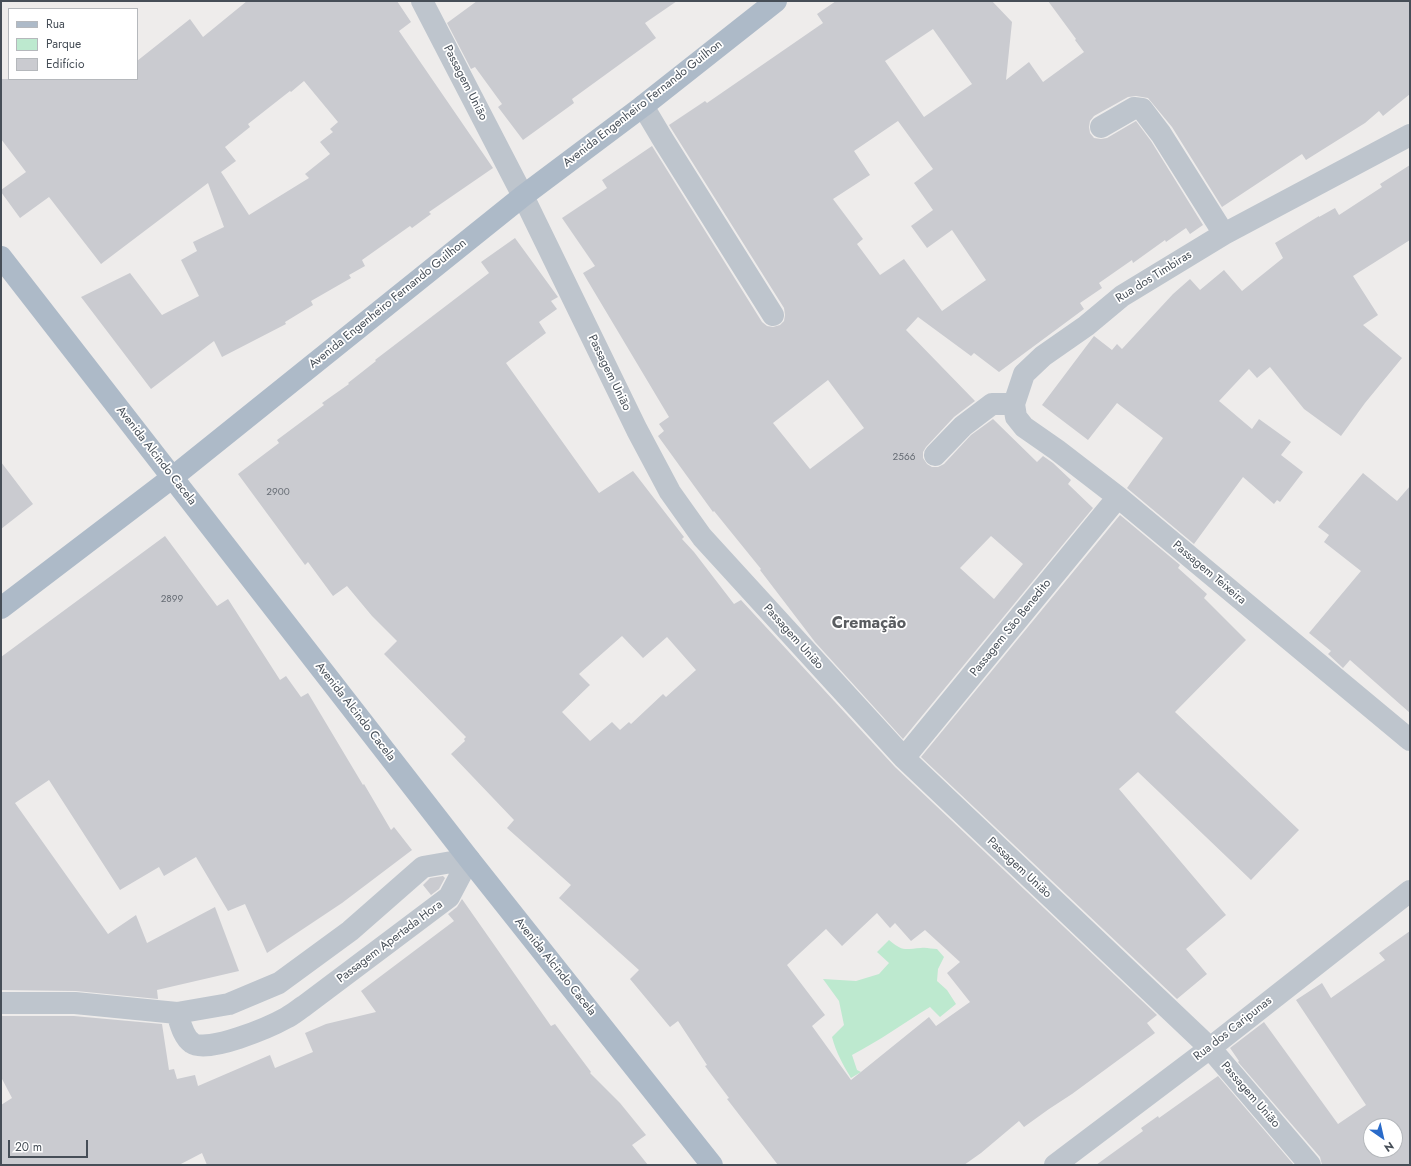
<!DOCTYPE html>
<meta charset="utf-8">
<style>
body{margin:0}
#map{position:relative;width:1411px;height:1166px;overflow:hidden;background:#eeeceb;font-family:Jost,sans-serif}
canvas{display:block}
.frame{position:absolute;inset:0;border:2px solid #464e57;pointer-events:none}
.legend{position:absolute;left:8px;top:8px;width:130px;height:72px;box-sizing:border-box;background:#fff;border:1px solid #b5b8bc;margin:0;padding:5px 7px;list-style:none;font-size:12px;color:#464e57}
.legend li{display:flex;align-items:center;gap:8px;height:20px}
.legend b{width:20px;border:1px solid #b5b8bc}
.north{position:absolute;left:1363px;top:1118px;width:40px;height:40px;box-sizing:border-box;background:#fff;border:1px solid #b5b8bc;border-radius:50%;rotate:146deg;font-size:11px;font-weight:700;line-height:16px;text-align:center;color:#464e57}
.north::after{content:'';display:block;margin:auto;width:14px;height:18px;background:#2a6bc9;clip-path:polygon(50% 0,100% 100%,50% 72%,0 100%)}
.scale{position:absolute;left:8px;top:1140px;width:80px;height:18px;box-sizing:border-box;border:2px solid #464e57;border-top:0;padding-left:5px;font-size:12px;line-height:14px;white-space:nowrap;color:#464e57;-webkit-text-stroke:3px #fff;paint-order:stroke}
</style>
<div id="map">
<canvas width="1411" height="1166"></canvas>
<div class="frame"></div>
<ul class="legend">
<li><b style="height:5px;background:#adbac8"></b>Rua</li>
<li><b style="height:11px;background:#bde9cf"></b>Parque</li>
<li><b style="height:11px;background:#cacbd0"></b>Edifício</li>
</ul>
<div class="north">N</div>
<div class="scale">20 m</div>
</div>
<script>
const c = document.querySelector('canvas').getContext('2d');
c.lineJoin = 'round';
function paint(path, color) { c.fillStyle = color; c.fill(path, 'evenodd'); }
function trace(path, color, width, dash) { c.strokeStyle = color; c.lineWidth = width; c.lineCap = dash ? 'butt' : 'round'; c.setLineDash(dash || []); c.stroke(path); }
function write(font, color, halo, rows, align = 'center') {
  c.font = font + ' Jost,sans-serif'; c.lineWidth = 3.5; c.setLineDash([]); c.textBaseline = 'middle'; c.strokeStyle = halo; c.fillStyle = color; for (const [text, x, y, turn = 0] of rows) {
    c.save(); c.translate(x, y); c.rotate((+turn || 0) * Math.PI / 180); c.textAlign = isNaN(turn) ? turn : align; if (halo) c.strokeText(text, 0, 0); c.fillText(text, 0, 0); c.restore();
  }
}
const green = new Path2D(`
 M889 940C903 952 905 949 921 948 926 947 932 949 937 949L944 957 938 969 937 981 947 990 956 1004 940 1017 930 1007C904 1023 879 1041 852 1055L857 1070 861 1072 851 1078C843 1065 836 1052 832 1037L844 1025 839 1001 823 979 856 981 879 974 889 963 877 952Z`);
const building = new Path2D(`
 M247 1H397L411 22 399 31 493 168 429 212 431 214 412 228 410 226 362 260 365 266 349 275 351 278 311 301 313 305 285 322 286 324 222 357 214 341 151 389 81 297 130 273 162 315 199 296 181 260 197 251 193 242 224 227 208 183 101 264 49 197 20 218 1 192V190L26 172 1 139V79H137V61L190 19 203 37ZM304 81 338 122 330 129 333 132 320 142 330 154 305 174 309 178 249 215 221 172 236 161 225 147 250 127 248 124 290 91 291 92Z
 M477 1H677L645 23 656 38 572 99 574 103 523 140 498 107 502 104 475 67 471 69 447 23Z
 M836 1H992L1012 22 1006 80 1029 62 1043 82 1084 52 1075 40 1076 39 1048 1H1410V94L1383 116 1379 111 1365 123 1306 160 1302 154 1222 207 1172 127 1148 98 1136 96 1128 97 1094 116 1090 121 1089 127 1090 133 1094 138 1101 139 1107 138 1136 121 1151 141 1203 225 1190 234 1186 228 1166 242 1165 240 1133 263 1132 260 1099 283 1102 288 1080 303 1084 309 999 372 974 353 971 356 918 317 906 330 975 401 954 417 926 447 923 452V458L927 464 932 467H938L944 464 971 435 993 419 1037 462 1043 456 1053 463 1071 480 1068 484 1093 508 903 739 815 642 760 570 761 569 714 511 713 512 658 436 664 431 659 424 669 417 583 273 595 266 562 218 607 188 602 180 652 146 762 322 767 326 773 327 780 325 784 321 785 315 784 308 669 125 705 101 707 103 823 23 817 14ZM933 29 972 84 924 117 885 61ZM898 121 933 169 914 183 933 210 911 226 927 248 952 230 986 280 942 311 904 259 880 275 857 244 863 239 833 199 870 175 854 151ZM828 380 864 428 810 469 773 423ZM991 536 1023 564 994 599 960 568Z
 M1410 165V240L1353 276 1378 315 1363 325 1402 358 1365 403 1341 436 1304 409 1270 367 1257 378 1249 369 1219 401 1252 429 1259 419 1291 442 1281 455 1303 472 1280 502 1277 500 1274 504 1243 477 1194 544 1127 488 1163 438 1117 403 1088 440 1042 405 1094 336 1112 350 1117 344 1122 349 1173 294 1190 279 1200 290 1224 270 1242 291 1283 258 1275 243 1319 216V217L1335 208 1339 215 1382 187 1380 184Z
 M515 238 558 297 551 301 557 309 539 322 546 333 506 363 599 493 633 471 684 537 682 539 694 552 734 604 741 600 895 767 1157 1015 1147 1023 1155 1033 1072 1094 1049 1109 1024 1127 1019 1121 981 1153 964 1165H778L727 1099 729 1098 705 1066 707 1065 678 1021 670 1027 630 979 639 970 559 898 571 885 507 828 514 820 451 754 465 741 464 739 466 737 384 654 397 641 372 616 347 586 333 596 308 562 305 565 238 474 279 443 277 440 324 405 322 403 349 384 348 383 376 361 375 360 489 273 481 262ZM622 636 643 658 667 637 696 670 666 697 663 694 631 724 629 722 620 730 612 722 590 741 562 712 590 685 579 674ZM877 913 890 928 895 923 911 941 925 930 960 962 947 973 970 1002 936 1026 929 1017 851 1080 812 1026 825 1015 787 965 826 929 842 946Z
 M1 462 33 504 1 529Z
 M1363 473 1397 501 1410 486V713L1350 660 1343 668 1328 654 1331 651 1309 633 1361 571 1324 542 1329 535 1318 527Z
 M1120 515 1180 565 1178 568 1207 594 1204 598 1246 640 1175 712 1299 830 1251 880 1138 772 1119 789 1226 915 1186 949 1207 974 1177 999 921 757Z
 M165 536 217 606 228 599 280 680 286 676 301 697 308 693 363 785 364 784 391 830 394 827 412 850 342 903 267 953 245 904 228 911 196 857 164 876 159 867 120 890 49 780 15 803 108 934 136 915 147 943 215 907 239 971 157 990 158 999 76 991 1 990V657Z
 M443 876 445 878 439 889 431 895 423 885 430 878Z
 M462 899 551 1026 555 1024 591 1072 590 1073 620 1103 646 1135 632 1145 648 1165H207L202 1153 179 1165H1V1105L12 1098 1 1077V1016H74L162 1024 169 1070 174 1069 177 1079 195 1075 198 1086 270 1055 275 1068 313 1052 305 1033 326 1024 376 1012 361 991 454 921 448 914 457 907Z
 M1410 931V1165H1322L1320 1157 1238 1062 1239 1061 1230 1048 1264 1022 1338 1124 1366 1105 1296 1000 1322 983 1331 998 1385 960 1379 953ZM1371 1126H1395V1150H1371Z
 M1218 1076 1294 1165H1096L1143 1131 1141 1128 1158 1116 1159 1118Z`);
const minor = new Path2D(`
 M422 1 523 196 637 430 670 492 702 537 904 758 1210 1048 1310 1165
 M643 106 662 138 773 315
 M1101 127 1134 108 1142 109 1161 134 1224 234
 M1014 404 1016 417 1024 427 1057 450 1118 497 1410 740
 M935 455 963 426 992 404H1014L1024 374 1043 356 1086 326 1122 296 1224 234 1410 135
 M904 758 1118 497
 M1 1003H75L177 1013 229 1004 279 983 350 931 423 867 469 859
 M177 1013C180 1022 183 1037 192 1043 207 1054 270 1027 286 1018 292 1015 298 1010 304 1006L449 897 469 859
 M1055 1165 1210 1048 1410 891`);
const major = new Path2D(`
 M1 257 469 859 712 1165
 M1 608 173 477 523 196 643 106 776 1`);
const numberNames = [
 ["2566",904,458],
 ["2900",278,493],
 ["2899",172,600]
];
const streetNames = [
 ["Passagem União",465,83,63],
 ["Avenida Engenheiro Fernando Guilhon",643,104,-38],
 ["Rua dos Timbiras",1154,277,-32],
 ["Avenida Engenheiro Fernando Guilhon",388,304,-39],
 ["Passagem União",609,373,64],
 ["Avenida Alcindo Cacela",156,456,52],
 ["Passagem Teixeira",1209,573,40],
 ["Passagem São Benedito",1011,628,-51],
 ["Passagem União",793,637,48],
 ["Avenida Alcindo Cacela",355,712,52],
 ["Passagem União",1019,868,43],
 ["Passagem Apertada Hora",390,942,-37],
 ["Avenida Alcindo Cacela",555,967,51],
 ["Rua dos Caripunas",1233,1029,-38],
 ["Passagem União",1250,1095,49]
];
const districtNames = [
 ["Cremação",869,624]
];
paint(green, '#bde9cf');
paint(building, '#cacbd0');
trace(minor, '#bec5cd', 22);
trace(major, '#adbac8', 22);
write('10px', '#676d75', null, numberNames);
write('12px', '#464e57', '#fff', streetNames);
write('bold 16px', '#595c60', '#fff', districtNames);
</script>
